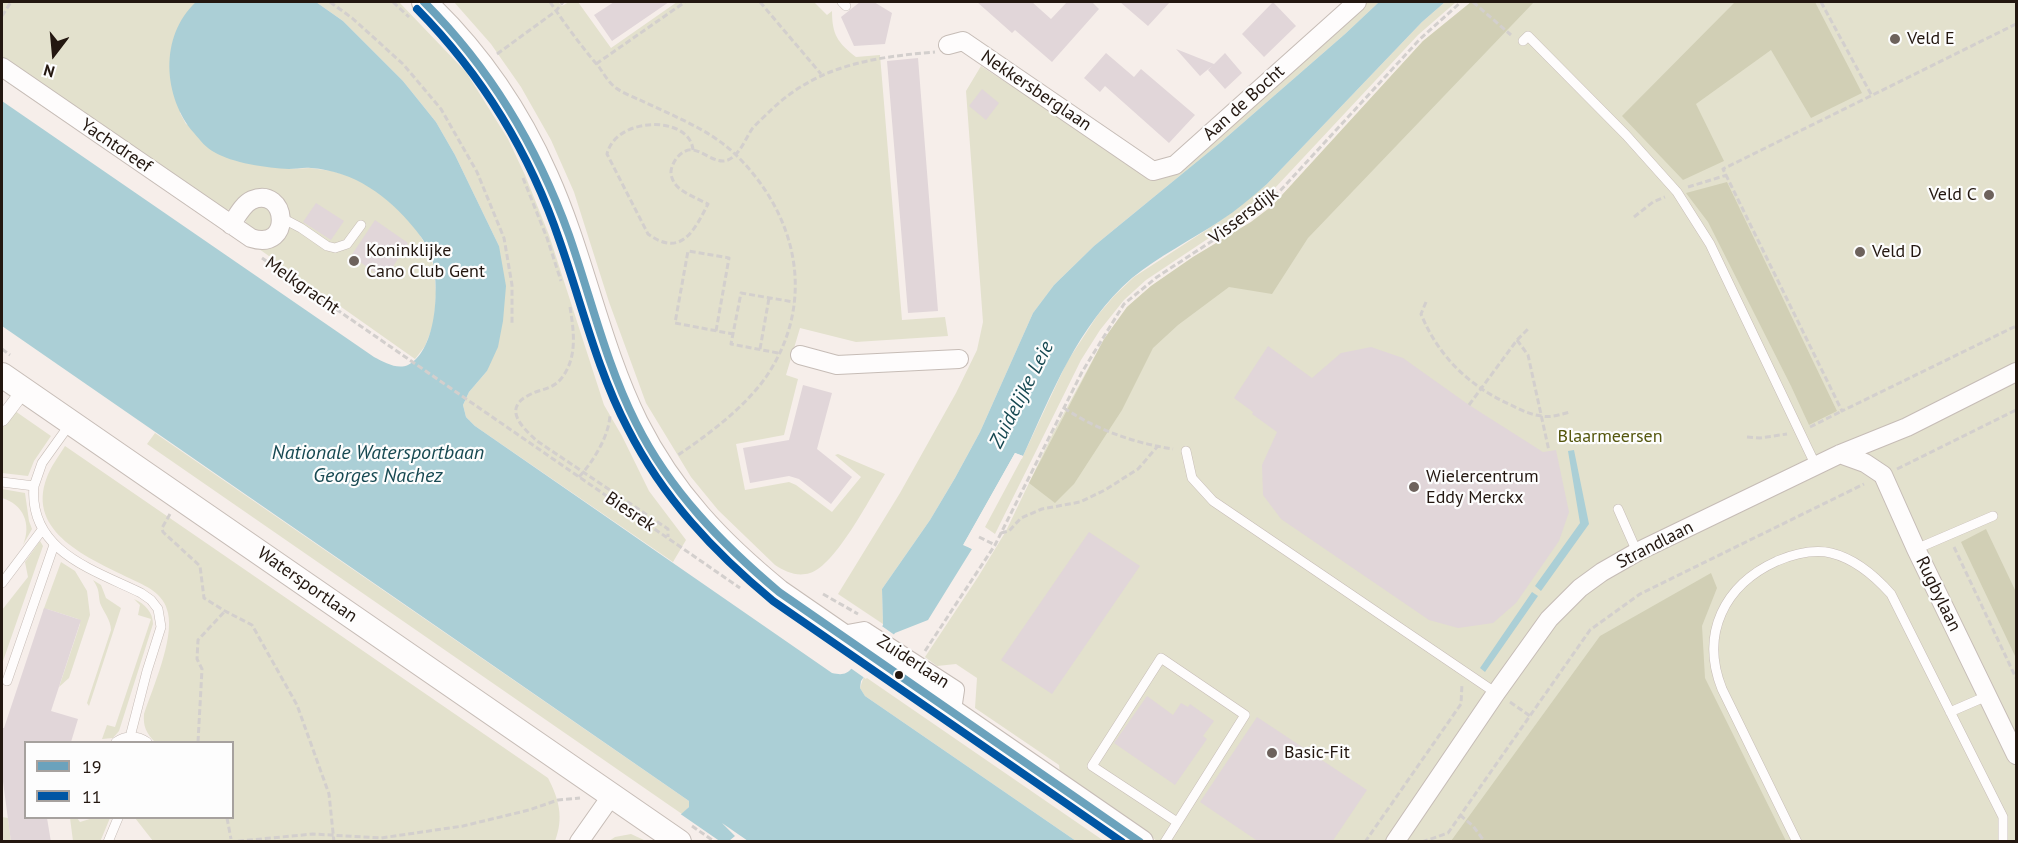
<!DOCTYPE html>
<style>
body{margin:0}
#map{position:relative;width:2018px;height:843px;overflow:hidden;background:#f6eeea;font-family:"PT Sans",sans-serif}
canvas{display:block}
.frame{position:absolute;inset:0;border:3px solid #231710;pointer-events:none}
.legend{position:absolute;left:24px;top:741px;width:210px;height:78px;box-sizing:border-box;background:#fdfdfd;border:2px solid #a6a19e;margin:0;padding:8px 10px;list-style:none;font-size:18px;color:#231710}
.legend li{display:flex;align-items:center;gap:12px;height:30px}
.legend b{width:30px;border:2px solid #a6a19e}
.north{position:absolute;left:24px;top:24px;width:60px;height:60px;-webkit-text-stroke:4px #fdfdfd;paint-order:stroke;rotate:196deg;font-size:16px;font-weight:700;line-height:24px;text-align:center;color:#231710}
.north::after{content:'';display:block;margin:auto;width:21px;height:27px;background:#231710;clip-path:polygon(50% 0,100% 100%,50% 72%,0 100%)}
</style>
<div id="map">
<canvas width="2018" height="843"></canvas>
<div class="frame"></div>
<ul class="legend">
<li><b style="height:8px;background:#6ba2bc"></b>19</li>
<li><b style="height:8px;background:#0056a4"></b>11</li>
</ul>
<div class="north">N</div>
</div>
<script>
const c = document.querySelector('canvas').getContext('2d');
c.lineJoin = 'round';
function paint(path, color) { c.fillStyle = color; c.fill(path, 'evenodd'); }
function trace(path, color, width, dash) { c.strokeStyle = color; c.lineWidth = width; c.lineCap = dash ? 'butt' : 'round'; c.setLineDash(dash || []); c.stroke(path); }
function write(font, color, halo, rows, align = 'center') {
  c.font = font + ' "PT Sans",sans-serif'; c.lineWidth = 4.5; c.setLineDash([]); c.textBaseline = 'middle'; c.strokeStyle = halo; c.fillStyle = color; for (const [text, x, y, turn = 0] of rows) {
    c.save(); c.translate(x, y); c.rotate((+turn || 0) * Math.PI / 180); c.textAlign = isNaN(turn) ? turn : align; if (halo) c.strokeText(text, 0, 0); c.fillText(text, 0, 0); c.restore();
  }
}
const green = new Path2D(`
 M2 2H226L180 113 186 124 290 169 310 168 332 171 352 177 376 190 400 211 417 230 430 253 434 269 436 293 434 323 425 346 415 359 259 249C273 249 291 239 290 222 289 215 283 206 279 199L227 210 216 207 2 58Z
 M316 2H399L466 72 508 139 525 175 549 235 604 405 622 436 649 491 686 540 673 562 475 426 466 417 463 405 469 392 487 371 499 246 455 155 436 122 403 81 343 21Z
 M454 2H558L562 6 569 2H578L611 48 677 2H814L827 15 832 11C832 35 838 43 856 57L880 55 902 320 945 317 948 336 856 342 800 328 786 375 798 379 784 435 736 444 745 490 789 482 796 485 832 512 861 477 835 455 838 454 885 474C870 498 835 566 810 573 797 577 786 572 775 565L718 510 691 477 646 403 609 302 574 192 551 140 521 87 491 44Z
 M1364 2H1379L1345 34 1221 142 1094 246 1054 285 1033 313 980 432 955 478 930 520 882 589 883 624 838 594 900 493 956 393 977 350 983 322 966 91 981 66 1156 180 1173 175Z
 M1445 2H1456L1418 35 1260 204 1146 280 1124 300 1100 330 1081 360 995 534 985 527 1023 456 1067 362 1097 316 1114 296 1134 277 1220 221 1267 184 1422 22Z
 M1471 2H2016V841H1157L1060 774 1059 765 975 708 977 678 956 664 937 666 925 657 978 577 1006 531 1052 435 1104 339 1127 307 1151 286 1193 257 1251 222 1272 206 1423 41Z
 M258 206 269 208 275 218 268 233 247 228 245 217Z
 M15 411 51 436 34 461 28 476 2 473V427Z
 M155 433 689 801V807L682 814 147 444Z
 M65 446 548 778C559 799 564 818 555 841H153L135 818H232V742H155C146 733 143 726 144 714 153 687 174 640 168 613 164 593 146 586 129 578 91 559 25 533 47 477 51 466 59 456 65 446Z
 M2 489 25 493 29 521 32 529 23 545C32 524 23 504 2 498Z
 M40 541 43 546 2 664V610L28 577 25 562Z
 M61 562 75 571 87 591 90 615 69 678 59 687 80 624 78 619 47 609 43 611Z
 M93 580 101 585 106 598 121 608 89 706 87 703 111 630C111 620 103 611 100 603 98 593 100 590 93 580Z
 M134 599C145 604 153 612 153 624L119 731 113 738 102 739 107 725 115 727 151 619 138 615 140 605Z
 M864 676 1104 841H1076L865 696 860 688Z
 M2 817 8 818 11 841H2Z
 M70 818H77L80 822 93 818H110L100 842 73 841Z
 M631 834 646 841H609L615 837Z`);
const forest = new Path2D(`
 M1471 2H1534L1308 238 1272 294 1229 287 1178 325 1153 348 1122 410 1074 484 1055 503 1029 483 1104 339 1127 307 1151 286 1193 257 1251 222 1272 206 1423 41Z
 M1735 2H1815L1862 93 1811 118 1771 50 1696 104 1724 161 1683 180 1622 116Z
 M1727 182 1837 411 1809 425 1791 386 1708 222 1686 193Z
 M1986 529 2016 592V658L1961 542Z
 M1711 573 1717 588 1702 626 1705 678 1786 841H1451L1600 636Z`);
const water = new Path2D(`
 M196 2H316L343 21 403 81 436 122 455 155 499 246 506 286 503 321 498 347 487 371 469 392 463 405 466 417 475 426 832 673C841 675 846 675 852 668L883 625 882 589 930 520 955 478 980 432 1033 313 1054 285 1094 246 1221 142 1345 34 1379 2H1445L1422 22 1267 184C1252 197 1237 210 1220 221 1191 240 1159 256 1132 278 1078 325 1052 393 1023 456L1015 453 964 544 972 549 928 620 895 633 861 681 860 688 865 696 1076 841H748L722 823 735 836 729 841H651L689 807V801L2 326V101L374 357C384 362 397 370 408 365 438 350 440 282 431 255 428 246 420 235 414 228 388 196 354 171 311 168 304 167 296 169 289 169 267 168 232 163 214 152 206 148 200 140 194 133 163 97 159 36 196 2Z
 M1574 450 1589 524 1541 591 1535 586 1580 523 1568 451Z
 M1532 592 1538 596 1485 672 1480 668Z`);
const pier = new Path2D(`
 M1015 453 1023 456 1022 459 1017 456 968 543 974 546 972 549 963 545Z
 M879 624 896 636 866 679 849 667Z
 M679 813 721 842H648Z`);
const building = new Path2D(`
 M614 2H669L612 41 594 15Z
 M860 2H874L892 13 885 44 854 46 841 17Z
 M977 2H1032L1051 19 1067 2H1092L1099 9 1052 62 1015 30 1012 33Z
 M1120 2H1170L1148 26Z
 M1273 2 1296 26 1264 57 1242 34Z
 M1176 49 1214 64 1225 53 1242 73 1225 89 1208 70 1212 66 1200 76Z
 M1106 53 1134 77 1141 69 1195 115 1169 143 1105 86 1100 92 1084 78Z
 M918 58 938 311 908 313 887 61Z
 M982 89 999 103 986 120 969 106Z
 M316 203 344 221 331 240 303 222Z
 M375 220 408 243 385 279 351 256Z
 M1268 346 1312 378 1341 353 1371 347 1403 358 1469 405 1543 452 1556 450 1569 512 1559 541 1516 603 1493 623 1458 628 1429 620 1281 519 1263 495 1262 465 1277 432 1252 414 1253 412 1234 398Z
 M803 385 832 393 817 449 852 477 831 504 799 479 789 476 750 483 743 448 789 440Z
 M1089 532 1140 566 1052 694 1001 660Z
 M44 608 81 620 51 711 78 719 71 742H26V818H47L51 842H11L2 774V728H4Z
 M1147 696 1173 715 1181 703 1188 707 1190 704 1214 721 1203 736 1207 739 1175 785 1114 743Z
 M1257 717 1367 790 1332 842H1259L1200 802Z`);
const path = new Path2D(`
 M330 2 352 18 403 64 441 109 477 172 504 238 512 285V325
 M393 2 409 17
 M550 2C565 24 581 46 599 67 604 74 609 83 616 88 623 93 633 97 640 100 673 116 709 129 735 154 798 215 817 302 766 377 745 407 708 435 678 455
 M760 2 821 74
 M1473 2 1511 35
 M1821 2 1872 96
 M2 16 11 2
 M2016 24 1723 169 1842 411 2016 326
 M497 54 556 11 563 2
 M596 64 685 2
 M693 150C690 115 616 116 607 154L648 234C681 258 694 231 708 204 698 199 688 195 680 189 675 185 672 180 671 174 670 164 681 148 693 150 708 153 720 169 734 156 742 149 746 138 752 129 758 122 765 116 771 110 818 65 874 57 935 52
 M523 178 547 238 561 281
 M1688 187 1727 175
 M1634 217 1653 202 1665 197
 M262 258 740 588
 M1426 302 1421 314C1438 356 1470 387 1511 405 1521 410 1531 415 1542 416 1552 418 1561 414 1570 412
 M570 307C574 332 578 359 560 380 552 389 541 389 531 394 501 408 522 427 537 441L668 529V537
 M716 331 729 258 688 251 675 323 733 334
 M1517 340 1528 355 1549 451
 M2 349 10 355
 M760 349 769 298
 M778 353 731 344 741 293 794 302
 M1469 405 1517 340 1528 329
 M1064 408C1097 430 1134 443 1173 449
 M1810 427 1842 411
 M1747 437 1760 438 1787 434
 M1897 469 2016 410
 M579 477C593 462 609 436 610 415
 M170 514 162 528 163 532 200 566 204 598 225 611 252 625 297 705 329 794 334 842
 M1001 533 1009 531 1021 518 1042 509 1080 502 1105 490 1138 469 1157 447
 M979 537 995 545
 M1954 547 2016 678
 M823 594 858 614
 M925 651 995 545 1082 372 1124 304 1157 277 1241 222 1279 192 1420 39 1461 2
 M1510 702 1530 716
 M198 742 202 669 197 659 198 640 225 611
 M1460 815 1473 826 1485 842
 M227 818 231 839
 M692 826 715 842
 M229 842 313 834 381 838 463 826 529 810 558 800 580 798
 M1365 842 1461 704 1462 684
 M1422 842 1448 833 1590 630 1640 594 1864 484`);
const service = new Path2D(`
 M842 2 846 6
 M1523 41 1528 36 1626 135 1677 192 1710 244 1816 466
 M282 218 301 228 327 246 335 248 347 244 361 225
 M1186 451 1192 478 1213 501 1496 693
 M2 482 34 486 42 463 70 424
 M34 486C28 551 94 570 141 593L151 600 158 609 161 627 147 671 130 737
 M1618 509 1637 552
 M1916 549 1993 516
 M2 583 42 530
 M7 681 54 545
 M1950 712 1987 696
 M116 742C126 735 137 735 147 742
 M108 842 118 818
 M1165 842 1245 715 1161 658 1092 766 1177 822
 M1797 842 1722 689C1700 634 1724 585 1777 561 1794 554 1813 549 1831 553 1856 559 1875 576 1891 594L2003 817V842`);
const pedestrian = new Path2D(`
 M2 419 24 390`);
const minor = new Path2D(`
 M948 45 963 41 1153 171 1175 165 1357 2
 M2 67 251 238C294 252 287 185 252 200 243 204 237 216 231 225
 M800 355 837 365 959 359
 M1840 454 1865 463 1883 475 1916 549 2016 755
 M842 635 864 631 955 690 952 710
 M579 842 612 795
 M1395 842 1496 693 1549 619 1580 588 1602 572 1637 552 1840 454 1907 427 2016 372`);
const tertiary = new Path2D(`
 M424 2C476 51 517 110 546 176 582 256 597 344 636 423 672 494 719 543 779 592L1141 842
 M2 375 679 842`);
const bus1 = new Path2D(`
 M424 2C491 69 537 146 569 235 591 298 606 364 636 423 670 491 722 544 779 592L1140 842`);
const bus2 = new Path2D(`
 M417 9C483 76 530 153 560 242 582 305 597 370 628 429 663 498 714 552 773 601L1122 842`);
const markers = [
 [1895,39,6,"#6d625c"],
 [1989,195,6,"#6d625c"],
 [1860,252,6,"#6d625c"],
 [354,261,6,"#6d625c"],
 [1414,487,6,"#6d625c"],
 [899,675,5,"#231710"],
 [1272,753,6,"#6d625c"]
];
const poiNames = [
 ["Veld E",1907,39],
 ["Veld C",1977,195,"right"],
 ["Koninklijke",366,251],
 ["Cano Club Gent",366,272],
 ["Veld D",1872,252],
 ["Wielercentrum",1426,477],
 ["Eddy Merckx",1426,498],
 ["Basic-Fit",1284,753]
];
const streetNames = [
 ["Nekkersberglaan",1036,91,34],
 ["Aan de Bocht",1244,103,-42],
 ["Yachtdreef",116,146,34],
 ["Vissersdijk",1244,216,-37],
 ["Melkgracht",302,286,35],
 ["Biesrek",630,512,34],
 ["Strandlaan",1655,545,-27],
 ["Watersportlaan",307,585,35],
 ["Rugbylaan",1938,594,64],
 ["Zuiderlaan",913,662,33]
];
const parkNames = [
 ["Blaarmeersen",1610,437]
];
const waterNames = [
 ["Zuidelijke Leie",1022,395,-63],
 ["Nationale Watersportbaan",378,453],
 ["Georges Nachez",378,476]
];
paint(green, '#e3e1cd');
paint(forest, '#d1cfb5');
paint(water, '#abcfd6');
paint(pier, '#f6eeea');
paint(building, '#e1d6d9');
trace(service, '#c6bcb6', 10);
trace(pedestrian, '#c6bcb6', 15);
trace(minor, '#c6bcb6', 20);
trace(tertiary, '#c6bcb6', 26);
trace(path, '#d3cfcd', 3, [6, 3]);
trace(service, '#fefcfc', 9);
trace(pedestrian, '#fefcfc', 14);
trace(minor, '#fefcfc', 18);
trace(tertiary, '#fefcfc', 24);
trace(bus1, '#6ba2bc', 8);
trace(bus2, '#0056a4', 8);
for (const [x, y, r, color] of markers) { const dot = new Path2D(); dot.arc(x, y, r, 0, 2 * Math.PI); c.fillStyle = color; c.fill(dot); trace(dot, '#fdfdfd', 2); }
write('18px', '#231710', '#fdfdfd', poiNames, 'left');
write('18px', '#231710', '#fdfdfd', streetNames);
write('18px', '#55570e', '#fdfdfd', parkNames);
write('italic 20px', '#174952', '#fdfdfd', waterNames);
</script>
